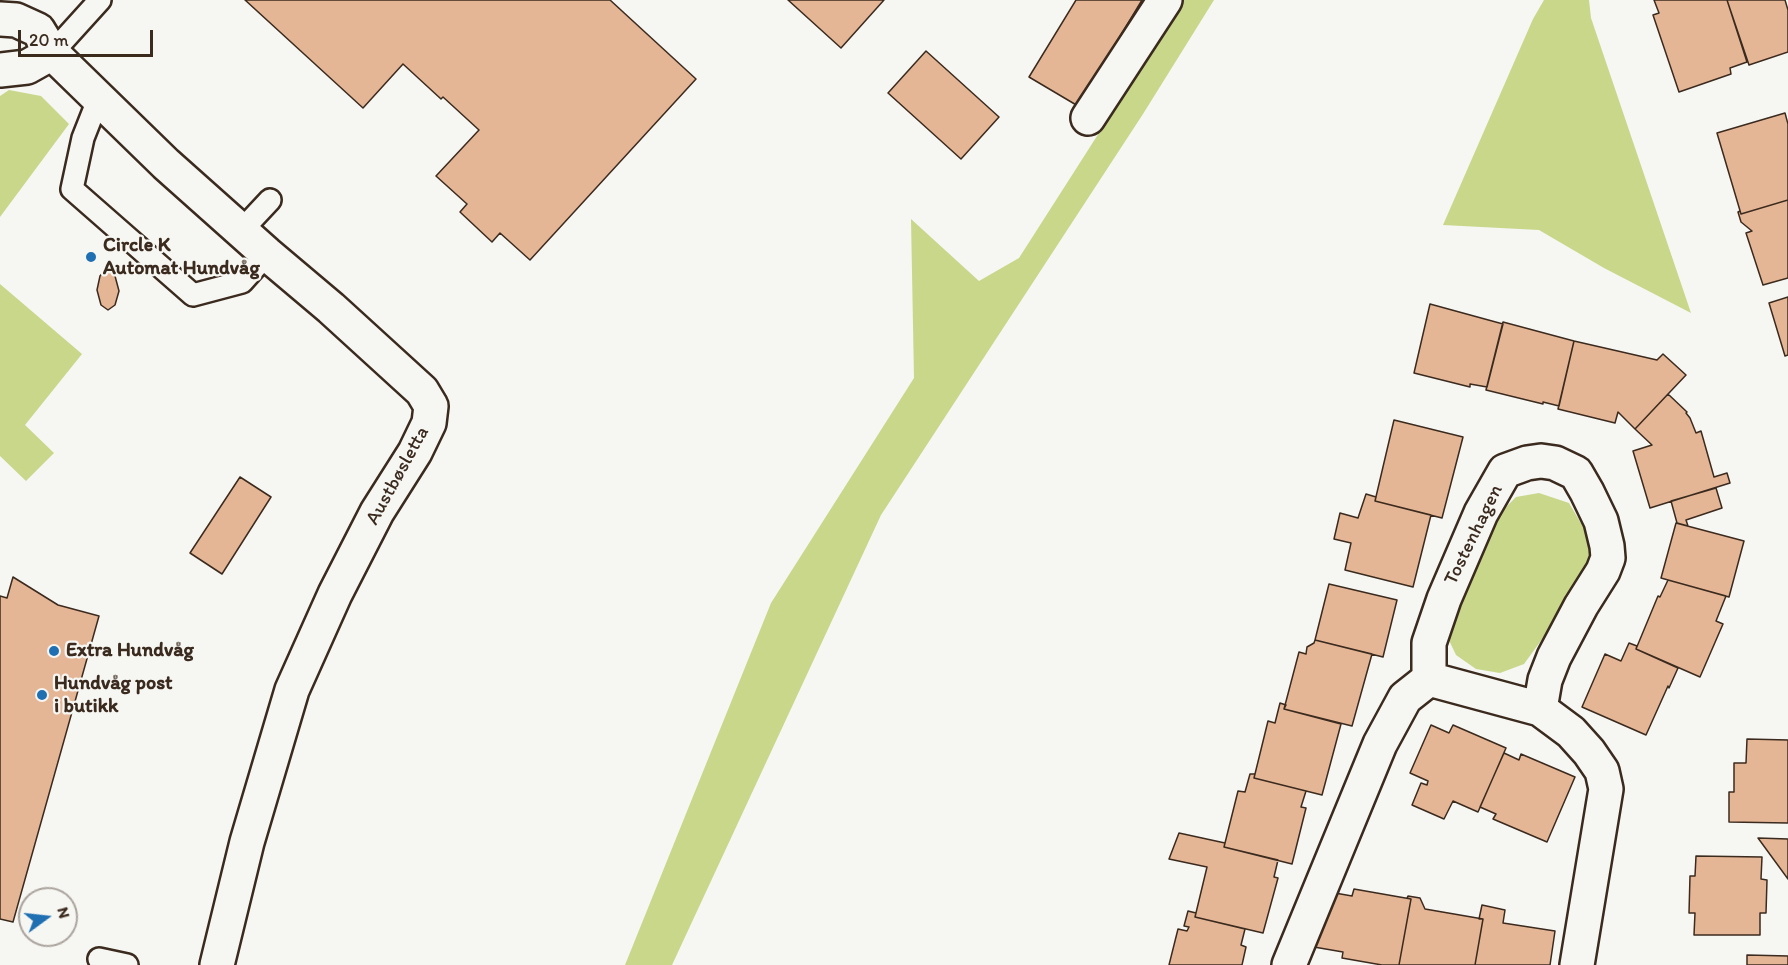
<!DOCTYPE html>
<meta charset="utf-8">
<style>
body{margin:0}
#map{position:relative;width:1788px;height:965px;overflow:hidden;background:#f6f6f2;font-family:Itim,sans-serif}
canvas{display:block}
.north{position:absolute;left:18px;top:887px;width:60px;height:60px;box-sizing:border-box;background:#f6f6f2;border:2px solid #aba49d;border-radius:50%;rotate:75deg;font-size:16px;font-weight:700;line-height:24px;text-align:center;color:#3b2a1e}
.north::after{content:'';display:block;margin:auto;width:21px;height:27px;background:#1f6fb2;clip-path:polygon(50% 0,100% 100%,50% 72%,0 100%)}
.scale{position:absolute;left:18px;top:30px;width:135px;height:27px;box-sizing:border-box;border:3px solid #3b2a1e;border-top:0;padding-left:8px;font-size:18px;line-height:21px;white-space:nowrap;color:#3b2a1e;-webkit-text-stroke:4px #f6f6f2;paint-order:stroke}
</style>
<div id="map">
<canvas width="1788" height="965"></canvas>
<div class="north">N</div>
<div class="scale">20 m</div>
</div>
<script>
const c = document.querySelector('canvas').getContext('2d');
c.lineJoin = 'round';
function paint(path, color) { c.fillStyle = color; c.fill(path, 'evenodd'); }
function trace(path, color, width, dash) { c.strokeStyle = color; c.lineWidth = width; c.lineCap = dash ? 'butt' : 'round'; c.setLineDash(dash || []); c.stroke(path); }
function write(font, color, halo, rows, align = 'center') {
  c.font = font + ' Itim,sans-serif'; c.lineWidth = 4.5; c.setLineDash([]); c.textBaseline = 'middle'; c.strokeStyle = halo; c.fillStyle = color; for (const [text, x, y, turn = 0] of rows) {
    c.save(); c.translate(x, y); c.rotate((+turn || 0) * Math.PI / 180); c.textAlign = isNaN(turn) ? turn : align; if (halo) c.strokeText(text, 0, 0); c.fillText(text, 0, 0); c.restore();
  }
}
const green = new Path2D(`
 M1184 0H1214L1143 114 881 515 672 965H625L771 603 914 378 911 219 979 281 1019 258Z
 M1544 0H1589L1591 18 1691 313 1604 268 1539 230 1443 225 1533 19Z
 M9 90 41 96 69 124 0 217V96Z
 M0 284 82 354 25 425 54 453 26 481 0 456Z
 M1539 493 1569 503 1585 530 1591 557 1559 608 1548 631 1524 664 1500 673 1476 669 1456 655 1447 636 1453 613 1495 518 1516 497Z`);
const building = new Path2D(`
 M245 0H610L696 79 530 260 500 233 492 242 460 212 467 204 436 176 479 130 443 97 441 99 403 64 363 108Z
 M788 0H884L841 48Z
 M1076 0H1142L1078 106 1029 77Z
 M1654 0H1727L1747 62 1730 68 1731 74 1679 92 1653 15 1659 13Z
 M1727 0H1785L1788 10V52L1749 65Z
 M926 51 999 117 961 159 888 93Z
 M1785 113 1788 124V200L1741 214 1717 133Z
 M1788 200V278L1763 285 1746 233 1752 231 1741 222 1738 212 1740 211 1741 214Z
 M110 269 115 276 119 291 115 305 108 310 101 305 97 290 100 276 105 270Z
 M1788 297V355L1785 356 1769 303Z
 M1430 304 1503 324 1487 387 1470 384V387L1414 373Z
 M1503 322 1574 341 1559 406 1543 402V404L1486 390Z
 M1574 341 1657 360 1663 354 1686 375 1635 429 1618 412 1615 423 1558 409Z
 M1668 394 1687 412 1686 413 1690 418 1696 433 1701 431 1714 477 1727 473 1730 483 1650 508 1633 451 1652 445 1635 429Z
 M1394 420 1463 437 1442 518 1375 501Z
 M240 477 271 497 222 574 190 553Z
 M1716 488 1722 508 1686 520 1688 526 1677 523 1671 501Z
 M1366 494 1376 497 1375 501 1431 515 1413 587 1345 570 1351 543 1334 539 1340 513 1358 518Z
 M1676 523 1744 541 1729 597 1661 578Z
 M13 577 58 605 99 616 13 922 0 919V596L7 598Z
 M1668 580 1726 596 1716 621 1723 624 1700 677 1636 649 1658 596 1660 597Z
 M1329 584 1397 600 1383 657 1315 640Z
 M1315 640 1372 654 1352 726 1284 709 1299 652 1306 654 1307 647 1314 643Z
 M1629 643 1637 646 1636 649 1678 668 1669 688 1668 686 1646 735 1582 707 1605 654 1621 661Z
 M1280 703 1286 705 1284 709 1341 724 1322 795 1254 778 1268 721 1275 723Z
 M1431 725 1449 733 1453 725 1506 748 1478 812 1453 801 1444 819 1412 805 1421 783 1427 785 1428 781 1410 773Z
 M1747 739 1788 740V823L1729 822V792H1734V763H1746Z
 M1504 753 1519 760 1521 754 1575 777 1547 842 1493 819 1496 814 1480 807Z
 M1250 774H1255L1254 778 1306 791 1301 807 1306 808 1292 864 1224 847 1238 791 1245 792Z
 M1179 833 1225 843 1224 847 1278 860 1274 877 1278 878 1263 933 1195 917 1207 867 1169 859Z
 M1758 838 1788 839V879Z
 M1696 856 1762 857 1761 879 1767 880 1766 913H1760V935H1694L1695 913H1689L1690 876H1695Z
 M1354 889 1411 899 1399 965H1382L1342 958 1343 952 1314 947 1335 893 1352 896Z
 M1408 896 1420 898 1425 909 1483 919 1475 965H1399L1411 899 1407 898Z
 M1482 905 1505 910 1503 923 1555 931 1550 965H1475L1483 919H1479Z
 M1188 911 1196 913 1195 917 1245 929 1241 945 1246 947 1242 965H1169L1178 929 1187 931 1189 927 1184 926Z
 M1747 955 1788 956V965H1747Z`);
const lane = new Path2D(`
 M52 53 100 0
 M98 100 83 138 72 189 193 295 242 282 267 254
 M241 231 270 200
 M99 959 127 965`);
const street = new Path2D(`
 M0 19 16 20 38 30 52 53 27 67 0 70
 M52 53 166 164 267 254 331 308 422 391 431 406 429 423 415 452 377 512 335 594 292 690 247 842 217 965
 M1088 118 1165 0
 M1429 679V643L1444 599 1481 513 1505 471 1527 463 1541 461 1555 463 1576 473 1587 492 1601 521 1607 546 1608 558 1603 571 1581 606 1554 657 1545 680 1540 709
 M1289 965 1380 744 1405 698 1429 679 1540 709 1571 732 1589 752 1602 771 1606 789 1577 965`);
const markers = [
 [91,257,6,"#1f6fb2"],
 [54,651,6,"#1f6fb2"],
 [42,695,6,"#1f6fb2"]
];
const poiNames = [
 ["Circle K",103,246],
 ["Automat Hundvåg",103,269],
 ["Extra Hundvåg",66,651],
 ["Hundvåg post",54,684],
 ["i butikk",54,707]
];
const streetNames = [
 ["Austbøsletta",398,476,-61],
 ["Tostenhagen",1474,535,-64]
];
paint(green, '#c8d78a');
paint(building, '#e5b696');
trace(building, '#3b2a1e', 1.5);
trace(lane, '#3b2a1e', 26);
trace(street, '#3b2a1e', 38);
trace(lane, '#f6f6f2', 21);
trace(street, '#f6f6f2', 33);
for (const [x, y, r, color] of markers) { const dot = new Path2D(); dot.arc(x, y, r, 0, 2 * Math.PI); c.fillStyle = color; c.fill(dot); trace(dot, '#f6f6f2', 2); }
write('bold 20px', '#3b2a1e', '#f6f6f2', poiNames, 'left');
write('20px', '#3b2a1e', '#f6f6f2', streetNames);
</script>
